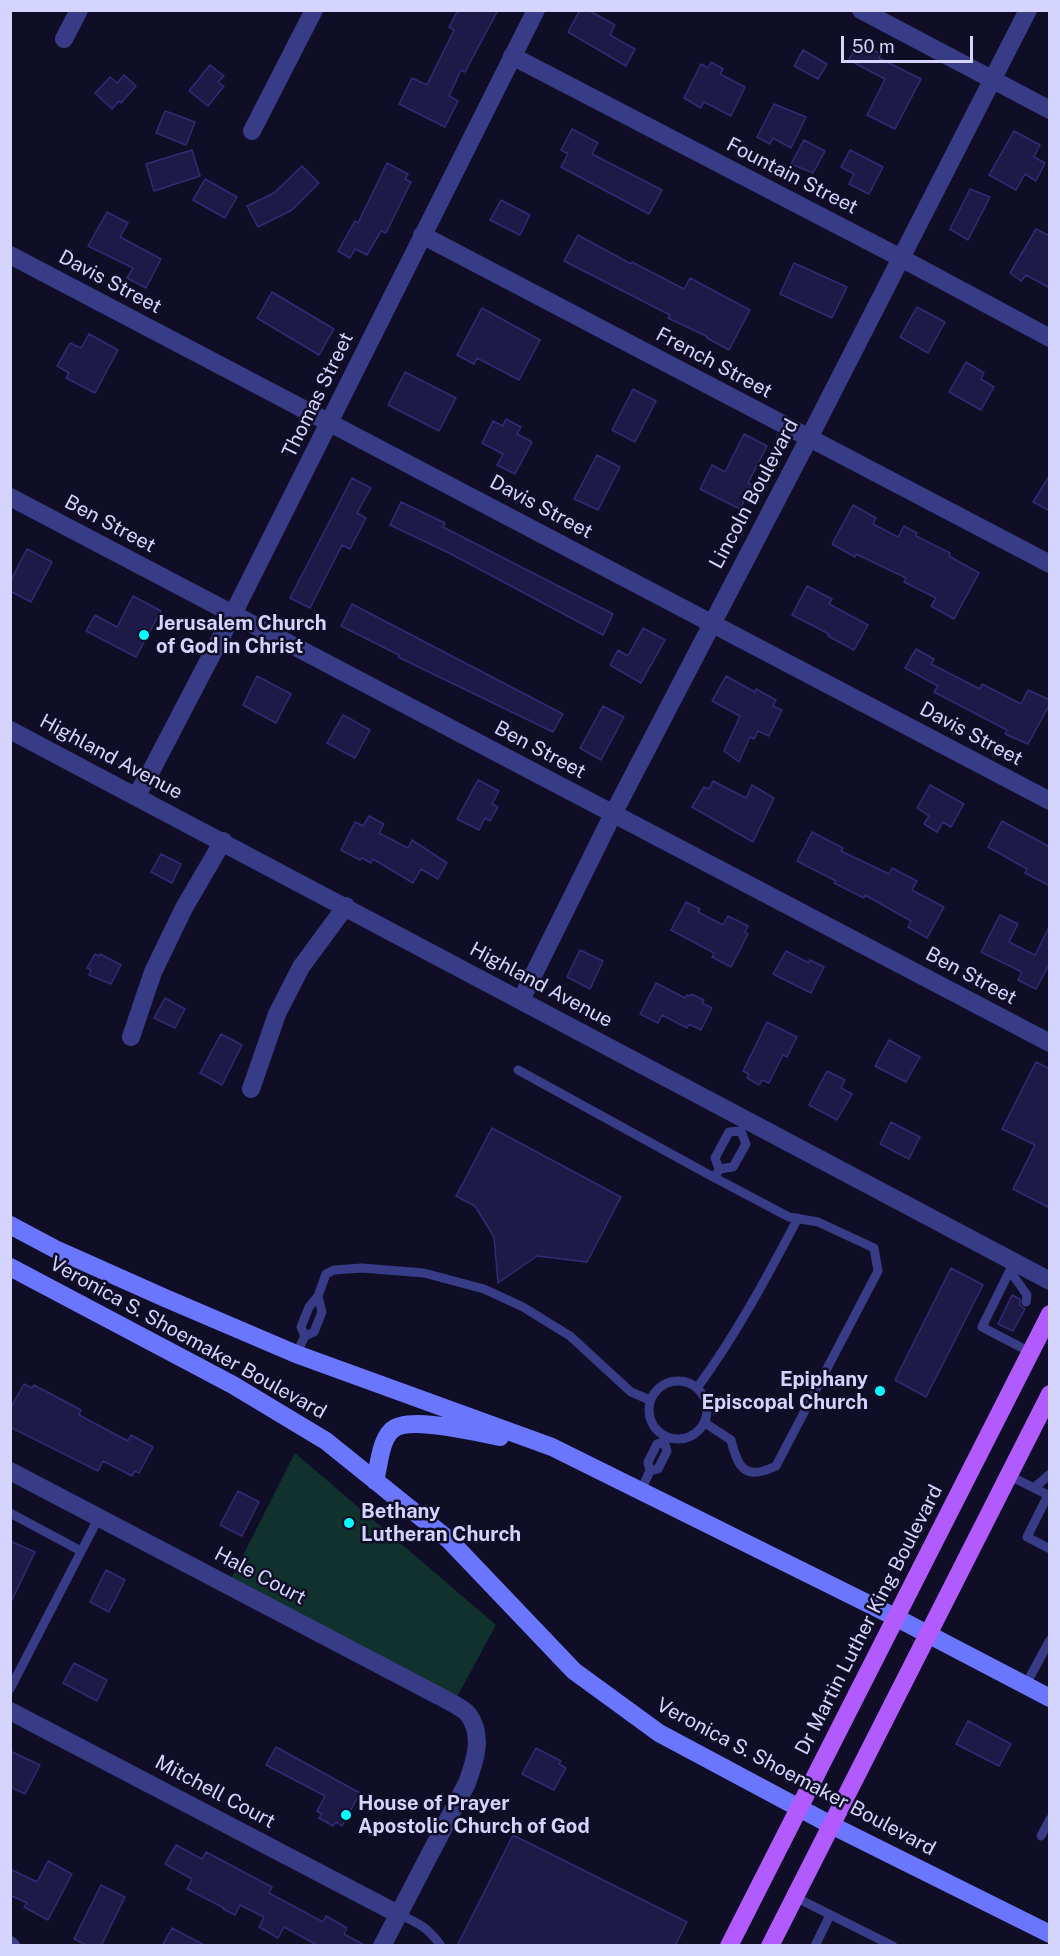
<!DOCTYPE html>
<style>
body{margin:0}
#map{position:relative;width:1060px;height:1956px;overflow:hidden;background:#100e27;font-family:"Public Sans",sans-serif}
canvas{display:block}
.frame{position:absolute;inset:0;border:12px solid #d5d4ff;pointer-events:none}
.scale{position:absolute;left:841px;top:36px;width:132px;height:27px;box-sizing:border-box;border:3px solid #d5d4ff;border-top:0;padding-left:8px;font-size:18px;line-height:21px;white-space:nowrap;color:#d5d4ff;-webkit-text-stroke:4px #100e27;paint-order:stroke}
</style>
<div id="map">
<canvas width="1060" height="1956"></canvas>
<div class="frame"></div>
<div class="scale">50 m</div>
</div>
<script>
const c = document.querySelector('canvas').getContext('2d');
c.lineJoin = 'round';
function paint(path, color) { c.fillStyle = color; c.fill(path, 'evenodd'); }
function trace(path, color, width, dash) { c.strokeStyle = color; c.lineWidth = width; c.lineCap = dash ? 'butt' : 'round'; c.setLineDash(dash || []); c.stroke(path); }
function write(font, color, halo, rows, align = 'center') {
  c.font = font + ' "Public Sans",sans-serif'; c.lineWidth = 5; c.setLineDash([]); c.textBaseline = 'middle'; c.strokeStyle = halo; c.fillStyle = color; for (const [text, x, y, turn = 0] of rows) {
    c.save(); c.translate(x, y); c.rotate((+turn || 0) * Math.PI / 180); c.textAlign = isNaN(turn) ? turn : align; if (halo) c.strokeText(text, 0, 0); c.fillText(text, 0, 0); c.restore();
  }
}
const green = new Path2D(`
 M295 1453 496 1625 457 1697 231 1579Z`);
const building = new Path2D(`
 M458 10H498L465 72 461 70 449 96 458 101 445 127 399 104 412 78 427 85 454 30 449 27Z
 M580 10H588L615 25 610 35 635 49 626 66 568 32Z
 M858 42 881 54 879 58 921 79 895 129 867 115 885 79 849 60Z
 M803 50 827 64 818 79 794 66Z
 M711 62 723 69 720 74 745 87 731 116 704 102 701 108 684 98 701 64 708 68Z
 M210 65 224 76 218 82 224 86 208 106 189 91Z
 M124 75 136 86 121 103 119 101 112 109 95 93 110 77 117 83Z
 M774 104 806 117 791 148 773 138 770 144 757 137Z
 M165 111 195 122 186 145 156 133Z
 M572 129 598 143 592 154 662 190 649 214 561 167 568 154 561 150Z
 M1014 131 1040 145 1034 157 1045 163 1036 181 1025 174 1016 190 989 175Z
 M804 140 825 151 813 173 791 164Z
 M192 150 200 176 154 191 146 164Z
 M850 150 883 167 869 194 849 184 854 174 841 167Z
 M387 163 408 174 405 179 411 182 386 233 381 231 367 255 355 249 350 258 338 251 355 221 358 223Z
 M302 166 319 183 292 210 258 227 247 206 274 193Z
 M205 179 237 197 225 218 193 200Z
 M970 189 990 197 968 240 950 229Z
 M501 200 530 215 520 235 490 220Z
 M107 212 128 223 120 237 161 259 146 288 127 278 133 268 88 246Z
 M1036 229 1050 236V288L1026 275 1021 281 1010 273Z
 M578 235 631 264 632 262 684 289 690 278 750 310 729 350 707 338 708 337 668 318 670 315 564 261Z
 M794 263 847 287 832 318 780 294Z
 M272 292 334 329 319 355 257 318Z
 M917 307 945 322 928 353 900 337Z
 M482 308 540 340 519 380 477 358 474 364 457 355Z
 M89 334 118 350 95 393 66 378 69 373 57 366 70 343 81 348Z
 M966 362 984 373 981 379 994 387 981 410 949 392Z
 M405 372 456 398 439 431 388 405Z
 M633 389 656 401 635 442 612 430Z
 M506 419 521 427 517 434 532 442 515 474 497 465 503 454 482 443 493 421 503 426Z
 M744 434 767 446 748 483 752 485 740 509 700 489 712 465 725 472Z
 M597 455 620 467 598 510 574 499Z
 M1050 475V511L1033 502Z
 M352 478 371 488 357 513 366 518 350 549 342 545 310 608 290 598Z
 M401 502 445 523 443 527 613 614 603 635 449 553 390 525Z
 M853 505 876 518 873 524 898 537 904 526 917 533 916 536 950 553 949 556 979 573 954 619 931 606 936 598 904 582 906 578 856 554 855 557 832 544Z
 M27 549 52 562 31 602 10 591V582Z
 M807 586 832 599 829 604 868 625 854 650 828 636 829 634 792 615Z
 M133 596 161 611 136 657 86 631 95 615 117 627Z
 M352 604 563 714 553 732 398 657 399 655 341 626Z
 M643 628 665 640 641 683 610 665 618 650 628 656Z
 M916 649 934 659 931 664 980 689 982 684 1021 704 1028 690 1050 700V704L1028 744 1005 734 1007 730 934 692 938 686 905 668Z
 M257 676 291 694 276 723 243 705Z
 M726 676 755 692 756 689 776 700 773 706 782 710 769 736 758 731 754 739 750 737 739 762 724 751 740 716 712 701Z
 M603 706 624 717 601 760 580 748Z
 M343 715 370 730 355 758 327 743Z
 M478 780 499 791 492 804 498 807 490 821 485 818 479 830 457 819Z
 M713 781 746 798 752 785 774 798 753 842 692 807 704 787 709 789Z
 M930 785 964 804 951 827 943 822 937 832 924 824 929 816 917 808Z
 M369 816 384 824 379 833 408 848 412 840 447 863 438 879 421 869 413 883 373 859 371 863 362 858 360 860 341 850 355 822 363 826Z
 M1002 821 1050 847V886L1025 873 1027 869 988 847Z
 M812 832 843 848 841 851 889 874 892 868 917 881 912 890 944 907 927 938 908 927 911 921 865 895 864 898 834 883 836 881 797 861Z
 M161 854 181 864 172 883 151 872Z
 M686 902 700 909 698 912 723 925 728 916 748 926 745 932 748 934 731 967 712 957 714 953 671 930Z
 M1000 915 1018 924 1009 942 1035 955 1050 925V963L1036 989 1018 980 1022 972 981 952Z
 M580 950 603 961 590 989 567 977Z
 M786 951 809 963 810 960 824 967 811 993 773 974Z
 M95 954 99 956 100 954 121 965 111 984 89 975 91 970 87 968Z
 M656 983 685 998 687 995 690 996 691 994 704 1000 702 1003 712 1008 701 1030 689 1024 687 1028 662 1015 658 1023 640 1014Z
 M165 998 185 1009 175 1028 154 1018Z
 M767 1022 797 1037 787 1057 783 1055 769 1083 762 1080 759 1085 747 1078 749 1074 743 1071Z
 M221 1034 242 1045 222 1085 200 1073Z
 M889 1040 920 1057 906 1082 875 1066Z
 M1036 1062 1050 1069V1208L1013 1189 1035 1145 1002 1129Z
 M827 1071 845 1080 841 1088 852 1094 837 1120 809 1105Z
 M891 1122 920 1137 909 1159 880 1144Z
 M492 1128 621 1197 587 1262 537 1256 498 1283 494 1237 475 1206 456 1196Z
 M951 1268 983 1285 926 1397 895 1380Z
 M1012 1295 1020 1299V1305L1025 1309 1013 1331 998 1324Z
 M24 1384 32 1388 34 1385 81 1410 79 1415 128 1441 131 1435 153 1447 139 1473 135 1471 132 1476 103 1461 98 1471 10 1427V1409Z
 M238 1491 259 1502 242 1536 220 1525Z
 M10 1541 35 1552 10 1604Z
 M106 1570 125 1580 109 1612 90 1602Z
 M74 1663 107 1680 97 1701 63 1683Z
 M968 1721 1011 1744 999 1766 956 1744Z
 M276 1747 360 1793 342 1826 336 1822 333 1826 319 1818 322 1814 317 1811 325 1796 266 1765Z
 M536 1748 561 1761 559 1764 566 1768 554 1790 522 1774Z
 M10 1751 40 1765 25 1794 10 1787Z
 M513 1835 687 1922 675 1946H457Z
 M176 1845 202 1859 206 1852 272 1887 269 1893 323 1922 326 1916 347 1928 344 1934 366 1946H319L284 1927 278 1938 259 1927 264 1917 240 1905 235 1915 223 1909 224 1908 187 1889 192 1879 165 1864Z
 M48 1861 72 1874 48 1920 24 1907 27 1903 10 1895V1869L37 1882Z
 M101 1885 125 1897 101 1946H88L74 1939Z
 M172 1928 206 1946H162Z`);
const lane = new Path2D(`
 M518 1070 715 1178 719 1169 715 1158 729 1132 741 1131
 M719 1169 733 1167 746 1144 741 1131
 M1014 1262 982 1327 1030 1352
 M1010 1271 1027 1295 1026 1302
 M305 1336 301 1327 309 1307 318 1296 326 1274 334 1270 362 1268 424 1273 484 1289 523 1307 570 1336 631 1392 650 1400
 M296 1354 305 1336 314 1332 322 1312 318 1296
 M649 1410a29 29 0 1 1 58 0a29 29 0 1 1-58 0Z
 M697 1388C736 1335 767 1277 798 1218
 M705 1423 731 1440C738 1468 745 1481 776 1466L878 1271 874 1248 818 1222 789 1217 715 1178
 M650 1471 648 1462 657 1444 664 1442 667 1438
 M1008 1475 1050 1496
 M1034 1488 1050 1474
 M641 1490 650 1471 658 1469 667 1451 664 1442
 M1048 1495 1027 1537 1050 1549
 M10 1513 81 1551
 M1025 1686 1050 1640
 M10 1689 99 1517
 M1041 1836 1050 1819
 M795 1897 893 1946
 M398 1914C418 1923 428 1927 441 1946
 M815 1946 830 1915`);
const street = new Path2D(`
 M861 10 1050 110
 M64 39 79 10
 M512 56 901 258 1050 338
 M252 131 314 10
 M422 235 1050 564
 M10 255 1050 801
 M10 497 1050 1043
 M10 730 1050 1281
 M136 796 150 773 233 614 536 10
 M521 1000 613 814 809 438 1028 10
 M131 1037 153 972 184 908 223 841
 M251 1089 277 1014 301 967 346 906
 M10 1471 439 1696C448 1701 462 1707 468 1714 484 1735 475 1761 467 1783L382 1946
 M10 1711 398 1914
 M10 1945 11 1946`);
const secondary = new Path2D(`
 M10 1225 55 1249 165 1298 296 1354 552 1447 895 1617 1050 1698
 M10 1267 233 1385 326 1441 449 1540 574 1671 659 1733 831 1825 1050 1934
 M375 1481C379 1466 380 1442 391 1431 407 1414 478 1433 500 1437`);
const primary = new Path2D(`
 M729 1946 1050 1314
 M770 1946 1050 1394`);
const markers = [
 [144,635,6,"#0ff"],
 [880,1391,6,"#0ff"],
 [349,1523,6,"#0ff"],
 [346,1815,6,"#0ff"]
];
const streetNames = [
 ["Fountain Street",792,176,27],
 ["Davis Street",110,282,28],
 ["French Street",714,363,28],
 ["Thomas Street",318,395,-64],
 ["Lincoln Boulevard",754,494,-62],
 ["Davis Street",541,507,28],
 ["Ben Street",110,524,28],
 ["Davis Street",971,734,28],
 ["Ben Street",540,750,28],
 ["Highland Avenue",111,757,28],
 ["Ben Street",971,976,28],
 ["Highland Avenue",541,985,28],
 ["Veronica S. Shoemaker Boulevard",188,1338,29],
 ["Hale Court",260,1576,28],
 ["Dr Martin Luther King Boulevard",869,1620,-63],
 ["Veronica S. Shoemaker Boulevard",796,1777,28],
 ["Mitchell Court",215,1792,28]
];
const poiNames = [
 ["Jerusalem Church",156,624],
 ["of God in Christ",156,647],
 ["Epiphany",868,1380,"right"],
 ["Episcopal Church",868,1403,"right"],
 ["Bethany",361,1512],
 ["Lutheran Church",361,1535],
 ["House of Prayer",358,1804],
 ["Apostolic Church of God",358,1827]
];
paint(green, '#11312d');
paint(building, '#1e1a48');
trace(building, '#322b75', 1.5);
trace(lane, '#383c87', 9);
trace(street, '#383c87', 18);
trace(secondary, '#6b76ff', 18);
trace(primary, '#b15bff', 18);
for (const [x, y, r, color] of markers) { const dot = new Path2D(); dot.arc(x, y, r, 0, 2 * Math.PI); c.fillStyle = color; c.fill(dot); trace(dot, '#100e27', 2); }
write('20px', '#d5d4ff', '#100e27', streetNames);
write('bold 20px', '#d5d4ff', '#100e27', poiNames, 'left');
</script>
